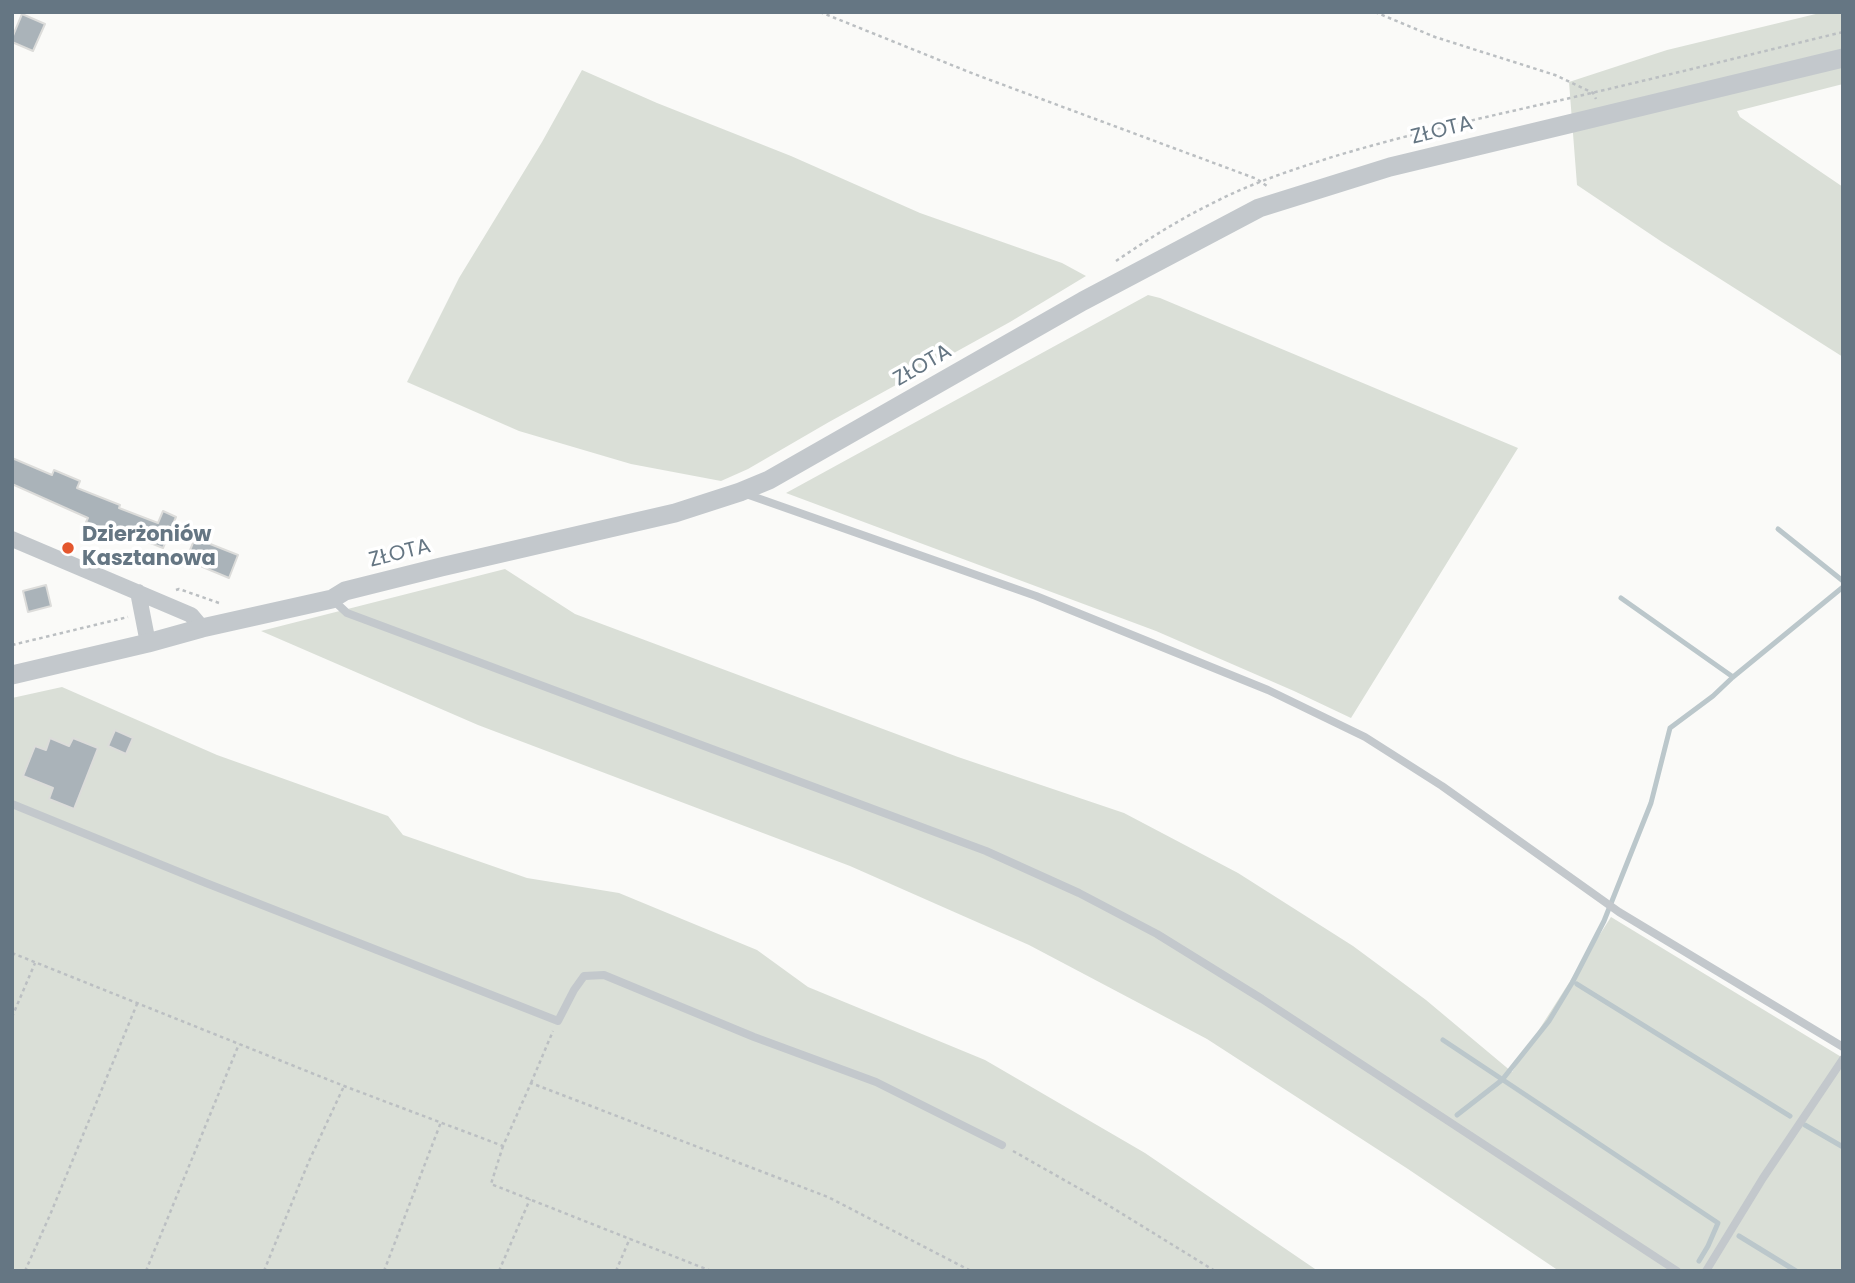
<!DOCTYPE html>
<meta charset="utf-8">
<style>
body{margin:0}
#map{position:relative;width:1855px;height:1283px;overflow:hidden;background:#fafaf8;font-family:Poppins,sans-serif}
canvas{display:block}
.frame{position:absolute;inset:0;border:14px solid #657683;pointer-events:none}
</style>
<div id="map">
<canvas width="1855" height="1283"></canvas>
<div class="frame"></div>
</div>
<script>
const c = document.querySelector('canvas').getContext('2d');
c.lineJoin = 'round';
function paint(path, color) { c.fillStyle = color; c.fill(path, 'evenodd'); }
function trace(path, color, width, dash) { c.strokeStyle = color; c.lineWidth = width; c.lineCap = dash ? 'butt' : 'round'; c.setLineDash(dash || []); c.stroke(path); }
function write(font, color, halo, rows, align = 'center') {
  c.font = font + ' Poppins,sans-serif'; c.lineWidth = 7; c.setLineDash([]); c.textBaseline = 'middle'; c.strokeStyle = halo; c.fillStyle = color; for (const [text, x, y, turn = 0] of rows) {
    c.save(); c.translate(x, y); c.rotate((+turn || 0) * Math.PI / 180); c.textAlign = isNaN(turn) ? turn : align; if (halo) c.strokeText(text, 0, 0); c.fillText(text, 0, 0); c.restore();
  }
}
const green = new Path2D(`
 M1824 12H1843V84L1737 111 1740 117 1843 187V357L1662 242 1577 185 1569 82 1667 50Z
 M582 70 657 103 791 156 920 213 1062 263 1086 276 1010 322 829 422 748 469 721 481 631 464 519 431 407 382 459 278 542 142Z
 M1148 295 1160 298 1518 448 1351 718 1294 691 1156 631 786 493Z
 M505 569 575 614 958 757 1124 813 1238 873 1353 946 1426 1000 1512 1072 1611 917 1843 1058V1271H1559L1408 1169 1207 1039 1029 945 850 866 478 725 261 631Z
 M62 687 217 755 388 816 403 835 527 878 619 893 757 950 808 987 985 1060 1145 1153 1318 1271H12V698Z`);
const stream = new Path2D(`
 M1778 529 1843 581
 M1621 598 1733 677
 M1577 984 1790 1116
 M1443 1040 1718 1223 1708 1246 1699 1261
 M1457 1115 1502 1080 1549 1021 1572 983 1604 921 1651 803 1670 728 1713 696 1733 677 1843 587
 M1805 1125 1843 1147
 M1739 1236 1796 1271`);
const building = new Path2D(`
 M22 14 45 24 33 51 12 42V38Z
 M12 458 52 475 54 470 80 481 77 488 120 505 119 508 158 523 163 511 176 517 163 548 111 527 109 531 86 522 88 518 12 484Z
 M195 538 238 555 229 578 186 560Z
 M46 585 51 606 28 612 23 591Z
 M115 730 133 738 126 754 108 746Z
 M50 738 69 746 73 738 98 748 74 809 49 799 53 788 23 776 35 746 46 750Z`);
const path = new Path2D(`
 M820 12 974 74 1257 179 1267 186
 M1375 12 1435 37 1555 75 1593 93 1596 99
 M1116 261C1147 240 1178 220 1211 204 1249 184 1289 171 1329 158 1408 134 1490 116 1570 98 1661 77 1752 54 1843 32
 M176 590 179 589 222 604
 M12 645 128 617
 M12 953 344 1086 503 1146 531 1083 828 1197 971 1271
 M12 1017 35 963
 M531 1083 553 1031
 M503 1146 491 1184 711 1271
 M1013 1151 1103 1202 1215 1271
 M25 1271 50 1215 137 1004
 M146 1271 239 1044
 M264 1271 309 1161 344 1086
 M384 1271 441 1122
 M499 1271 530 1199
 M616 1271 630 1238`);
const service = new Path2D(`
 M746 494 1036 596 1268 690 1365 737 1442 786 1619 912 1843 1047
 M332 599 347 613 986 851 1079 893 1157 934 1262 999 1677 1271
 M12 804 206 883 558 1021 574 990 584 976 604 975 754 1037 876 1082 1002 1145
 M1706 1271 1763 1178 1843 1059`);
const minor = new Path2D(`
 M12 539 191 615 202 628
 M138 592 148 643`);
const tertiary = new Path2D(`
 M12 675 148 643 202 628 332 599 345 591 441 567 675 513 740 492 769 480 1083 301 1259 208 1390 167 1843 58`);
const markers = [
 [68,548,7,"#e4572e"]
];
const streetNames = [
 ["ZŁOTA",1442,131,-14],
 ["ZŁOTA",923,366,-30],
 ["ZŁOTA",400,554,-14]
];
const poiNames = [
 ["Dzierżoniów",82,536],
 ["Kasztanowa",82,560]
];
paint(green, '#dadfd7');
trace(stream, '#bbc7cb', 5);
paint(building, '#aab3b9');
trace(building, '#dcdcda', 2);
trace(path, '#bbbfc2', 2.5, [3.5, 3.5]);
trace(service, '#c3c8cc', 8);
trace(minor, '#c3c8cc', 16);
trace(tertiary, '#c3c8cc', 19);
for (const [x, y, r, color] of markers) { const dot = new Path2D(); dot.arc(x, y, r, 0, 2 * Math.PI); c.fillStyle = color; c.fill(dot); trace(dot, '#fff', 2.5); }
write('21px', '#657683', '#fff', streetNames);
write('bold 21px', '#657683', '#fff', poiNames, 'left');
</script>
